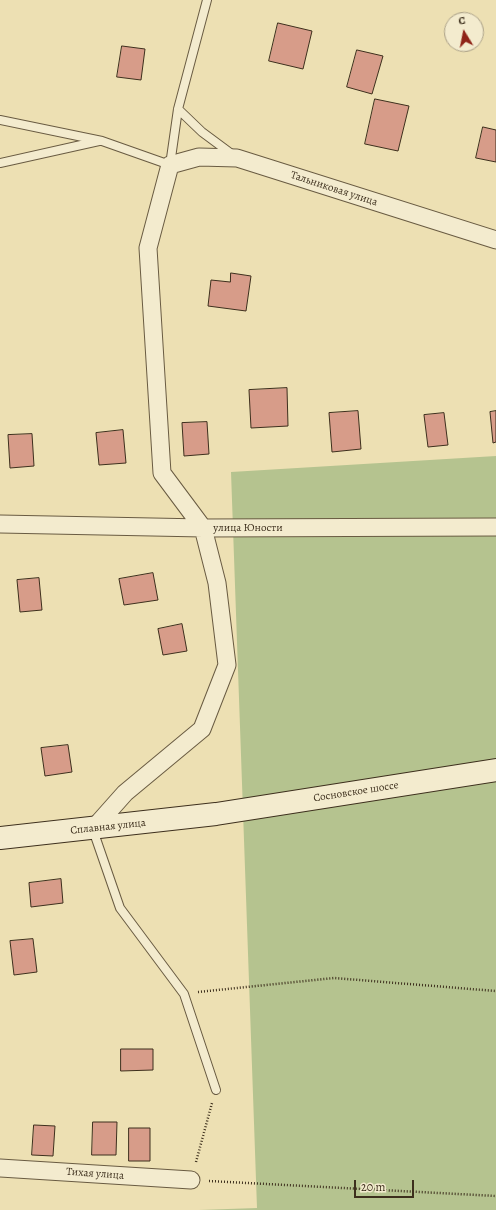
<!DOCTYPE html>
<meta charset="utf-8">
<style>
body{margin:0}
#map{position:relative;width:496px;height:1210px;overflow:hidden;background:#ede0b3;font-family:Alegreya,serif}
canvas{display:block}
.north{position:absolute;left:444px;top:12px;width:40px;height:40px;box-sizing:border-box;background:#f3ebce;border:1px solid #aaa087;border-radius:50%;rotate:350deg;font-size:11px;font-weight:700;line-height:16px;text-align:center;color:#3d2f1d}
.north::after{content:'';display:block;margin:auto;width:14px;height:18px;background:#8f2418;clip-path:polygon(50% 0,100% 100%,50% 72%,0 100%)}
.scale{position:absolute;left:354px;top:1180px;width:60px;height:18px;box-sizing:border-box;border:2px solid #3d2f1d;border-top:0;padding-left:5px;font-size:12px;line-height:14px;white-space:nowrap;color:#3d2f1d;-webkit-text-stroke:3px #f3ebce;paint-order:stroke}
</style>
<div id="map">
<canvas width="496" height="1210"></canvas>
<div class="north">С</div>
<div class="scale">20 m</div>
</div>
<script>
const c = document.querySelector('canvas').getContext('2d');
c.lineJoin = 'round';
function paint(path, color) { c.fillStyle = color; c.fill(path, 'evenodd'); }
function trace(path, color, width, dash) { c.strokeStyle = color; c.lineWidth = width; c.lineCap = dash ? 'butt' : 'round'; c.setLineDash(dash || []); c.stroke(path); }
function write(font, color, halo, rows, align = 'center') {
  c.font = font + ' Alegreya,serif'; c.lineWidth = 3; c.setLineDash([]); c.textBaseline = 'middle'; c.strokeStyle = halo; c.fillStyle = color; for (const [text, x, y, turn = 0] of rows) {
    c.save(); c.translate(x, y); c.rotate((+turn || 0) * Math.PI / 180); c.textAlign = isNaN(turn) ? turn : align; if (halo) c.strokeText(text, 0, 0); c.fillText(text, 0, 0); c.restore();
  }
}
const green = new Path2D(`
 M496 456V1210H199L257 1208 231 472Z`);
const building = new Path2D(`
 M278 23 312 31 303 69 269 61Z
 M122 46 145 49 141 80 117 77Z
 M357 50 383 56 372 94 347 87Z
 M375 99 409 106 398 151 365 144Z
 M483 127 496 130V162L476 158Z
 M231 273 251 276 246 311 208 306 211 280 230 282Z
 M287 388 288 426 251 428 249 390Z
 M358 411 361 449 332 452 329 413Z
 M496 411V442L493 443 490 412Z
 M444 413 448 445 428 447 424 415Z
 M207 422 209 454 184 456 182 423Z
 M123 430 126 463 99 465 96 433Z
 M32 434 34 466 10 468 8 435Z
 M153 573 158 600 124 605 119 579Z
 M39 578 42 610 20 612 17 580Z
 M182 624 187 651 163 655 158 629Z
 M68 745 72 772 45 776 41 748Z
 M61 879 63 903 31 907 29 883Z
 M33 939 37 972 14 975 10 941Z
 M121 1049H153V1070L121 1071Z
 M93 1122H117L116 1155H92Z
 M34 1125 55 1126 53 1156 32 1155Z
 M129 1128H150V1161H129Z`);
const path = new Path2D(`
 M198 992 334 978 496 991
 M196 1162 212 1103
 M209 1181 496 1196`);
const lane = new Path2D(`
 M178 109 202 132 233 155
 M0 120 102 141 170 165 178 109 207 0
 M0 163 99 141
 M93 830 120 908 184 994 216 1090`);
const street = new Path2D(`
 M0 524 203 528 496 527
 M93 829 125 793 202 729 227 665 217 583 203 528 162 473 148 248 170 165 199 157 237 158 496 240
 M0 1168 191 1180`);
const secondary = new Path2D(`
 M0 838 216 814 496 770`);
const streetNames = [
 ["Тальниковая улица",334,189,18],
 ["улица Юности",248,528],
 ["Сосновское шоссе",356,792,-9],
 ["Сплавная улица",108,827,-6],
 ["Тихая улица",95,1174,4]
];
paint(green, '#b5c38f');
paint(building, '#d79c89');
trace(building, '#3d2f1d', 1);
trace(lane, '#695b42', 10);
trace(street, '#695b42', 19);
trace(secondary, '#3d2f1d', 24);
trace(path, '#3d2f1d', 2.5, [1, 2]);
trace(lane, '#f3ebce', 8);
trace(street, '#f3ebce', 17);
trace(secondary, '#f3ebce', 22);
write('11px', '#3d2f1d', '#f3ebce', streetNames);
</script>
